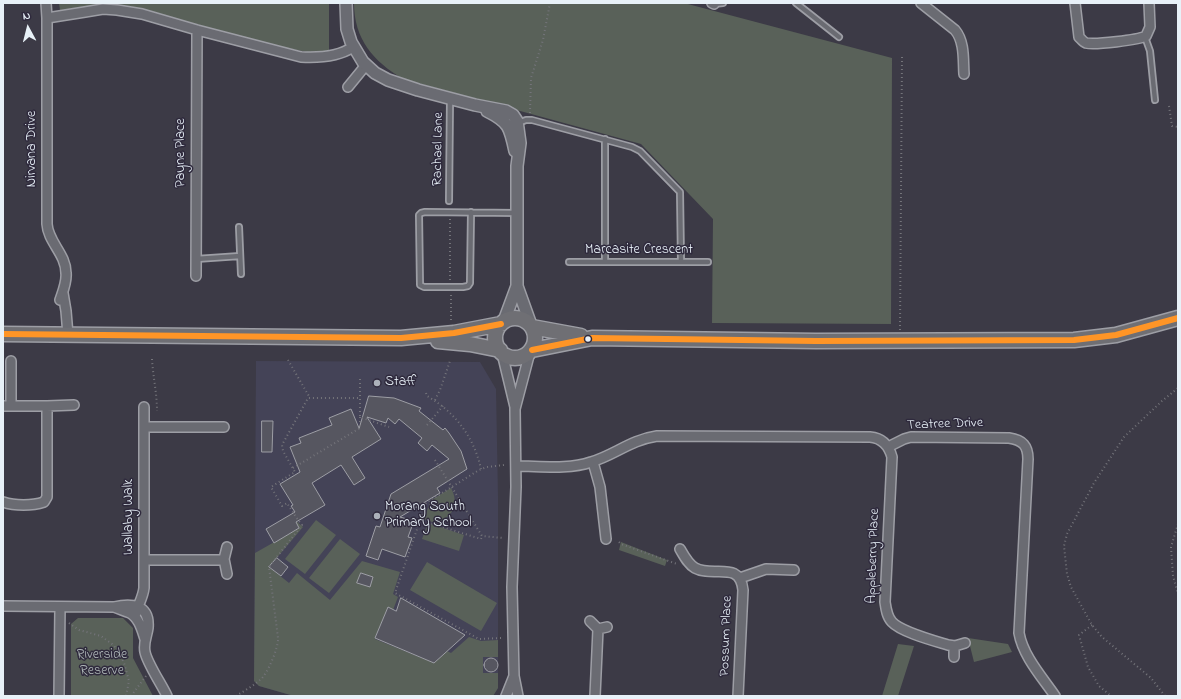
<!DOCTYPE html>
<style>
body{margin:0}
#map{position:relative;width:1181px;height:699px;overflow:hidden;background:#3c3a46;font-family:"Indie Flower",sans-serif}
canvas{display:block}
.frame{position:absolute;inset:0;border:4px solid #e8f1f8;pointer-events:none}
.north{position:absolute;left:8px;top:8px;width:40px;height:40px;-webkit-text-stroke:3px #2f2a3d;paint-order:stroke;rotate:353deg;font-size:11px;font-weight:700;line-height:16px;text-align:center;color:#e8f1f8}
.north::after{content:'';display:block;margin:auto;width:14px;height:18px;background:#e8f1f8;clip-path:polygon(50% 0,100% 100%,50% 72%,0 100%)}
</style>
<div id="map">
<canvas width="1181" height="699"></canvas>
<div class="frame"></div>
<div class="north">N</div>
</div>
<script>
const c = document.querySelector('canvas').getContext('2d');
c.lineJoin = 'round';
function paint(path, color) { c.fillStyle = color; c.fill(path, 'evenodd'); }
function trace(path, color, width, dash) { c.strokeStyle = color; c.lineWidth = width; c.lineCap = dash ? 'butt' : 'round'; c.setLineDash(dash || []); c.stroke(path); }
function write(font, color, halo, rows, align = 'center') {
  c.font = font + ' "Indie Flower",sans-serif'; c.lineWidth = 3; c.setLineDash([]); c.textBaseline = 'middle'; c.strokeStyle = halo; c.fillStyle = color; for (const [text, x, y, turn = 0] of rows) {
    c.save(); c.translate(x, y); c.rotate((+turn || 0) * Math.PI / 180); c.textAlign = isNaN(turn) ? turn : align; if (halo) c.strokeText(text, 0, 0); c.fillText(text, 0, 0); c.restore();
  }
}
const built = new Path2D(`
 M256 361 480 362 496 389 498 497V688L493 696H294L259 686 254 681Z`);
const green = new Path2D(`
 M59 3H329V52H307L271 45 128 6H96L65 11 60 10Z
 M354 3H684L892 58 891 324 712 323 713 219 641 144 403 79C373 61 354 39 354 3Z
 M451 488C460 504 452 519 435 523L424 519 431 500Z
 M293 518 303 527 269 567 289 583 297 573 330 600 362 561 400 572 393 594 398 597 393 610 388 608 375 639 434 663 447 651 451 653 469 637 481 641 498 640V657H483V673H498V688L493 696H294L259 686 254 681 255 553 299 528Z
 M316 520 336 535 305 574 285 559Z
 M428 523 464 535 459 551 422 539Z
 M340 539 360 554 329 593 309 578Z
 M621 542 667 560 665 566 619 550Z
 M427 562 497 603 481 631 410 590Z
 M78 618H123L133 628V658L153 696H71V624Z
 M968 638 1008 644 1012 652 974 662Z
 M898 644 914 646 898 696H882Z`);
const building = new Path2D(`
 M369 396 394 398 421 408 419 411 443 430 445 428 449 433 461 451 467 469 437 488 440 493 400 517 414 521 408 537 412 538 405 557 382 549 378 560 366 556 376 526 380 527 391 494 449 459 432 445 427 451 418 443 422 438 399 419 395 424 388 418 386 423 367 417 381 439 352 457 365 478 354 485 341 465 312 483 325 505 296 522 299 528 274 543 266 529 295 512 291 506 293 505 280 484 300 472 290 447 301 443 299 438 332 425 329 418 351 409 359 428Z
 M262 421H273L272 452H262Z
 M277 558 288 567 281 576 269 567Z
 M361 573 373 577 370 587 357 583Z
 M401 598 465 635 434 663 375 638 388 607 396 611Z
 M484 665a7 7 0 1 1 14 0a7 7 0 1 1-14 0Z`);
const path = new Path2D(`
 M1169 106 1172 126 1178 127
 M530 113 531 78 543 40 550 3
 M450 280V219
 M451 295V320
 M900 330 902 56
 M152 359C153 377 157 393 157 411
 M288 360 310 398
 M360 379V417L389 427
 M426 393 427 396C455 412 474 437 481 469
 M435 400 440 390 450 361
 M427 425 443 406
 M435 460 482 536 503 538
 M293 468 360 428V417
 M420 520 481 539 482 536
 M1178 524 1171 547 1173 576 1178 594
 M619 542 621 544 677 564
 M69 623 79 630 101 636 112 644 117 649 124 663 129 681 126 696
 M1092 625 1079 635 1088 667 1099 686 1111 696
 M501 638 479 639 395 593 426 503 479 470 487 467 504 465
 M131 696 146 676
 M236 696C244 691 253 686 260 680 267 675 279 647 278 638L269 567 302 525 298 520 287 503 282 506 271 487 295 472 283 451 282 445 308 398H360
 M1165 696 1151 678 1102 637 1092 625 1071 587 1067 574 1064 546 1067 534 1094 483 1124 437 1162 401 1178 388`);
const service = new Path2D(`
 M796 3 839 37
 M714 4 723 3
 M1145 37 1150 51 1155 100
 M518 123 526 120H532L632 147 640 151 680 192 681 262
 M605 139V262
 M449 201 450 100
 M471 212 470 283 468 286 463 287H424L420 285 419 215 421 213 425 212 517 213
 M239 227 241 274
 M196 259 240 256
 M569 262H708`);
const minor = new Path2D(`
 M46 3 47 18V224C48 242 66 254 66 273 67 282 63 291 60 300
 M712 3 714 4
 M921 3 955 30C965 42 963 60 964 74
 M1075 3 1079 37C1081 39 1083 42 1086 43 1095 45 1138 40 1146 36L1150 27 1149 3
 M47 18 85 12 103 9 117 10 142 14 197 30 301 57C319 58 338 57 353 47
 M348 87 366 65
 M196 276 197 30
 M63 293 66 311 68 335
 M502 353 515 407
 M3 406H47V497L44 502C32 506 15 506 3 502
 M11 406V361
 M47 406 74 405
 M144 427H224
 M888 447 904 439 911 437 1009 438C1023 440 1028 446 1028 459L1019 633C1023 656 1042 677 1055 696
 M593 462 600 487 606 539
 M516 466C540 466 568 470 591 462 615 455 630 440 657 436L870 437C882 438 889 446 892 457L885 602C886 609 887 617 892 622 901 632 935 641 948 645L955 646 965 643
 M680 549C684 556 688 564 695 568 713 578 740 560 743 590L738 696
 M144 560H224
 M227 574 224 559 227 547
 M740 578 766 569 794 570
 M3 606 114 607C131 603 150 604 148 628 147 636 143 643 145 652 147 663 162 685 167 696
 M114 607C119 609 125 611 130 613 139 618 142 630 145 639
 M135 617C137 606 143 598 144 588V407
 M590 621 598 629 607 627
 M954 646V657
 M59 696 60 607
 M506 696 514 676
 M518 696 514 676 512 587 516 487 515 409 530 352
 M595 696 598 629`);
const tertiary = new Path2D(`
 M346 3 347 29 351 42 363 62 375 73 388 80 418 90 475 105 506 111 513 115 517 121 520 143 517 166V286L531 325
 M487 111C509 122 510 127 515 151
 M504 321 517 286`);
const primary = new Path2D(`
 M495 338a20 20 0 1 1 40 0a20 20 0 1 1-40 0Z
 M532 327 581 336
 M3 334 401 338 454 333 501 324
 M438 341 470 344 500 350
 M532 350 592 338 816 341 1074 340 1116 335 1178 318`);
const bus1 = new Path2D(`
 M3 334 401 338 454 333 501 324
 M532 350 592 338 816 341 1074 340 1116 335 1178 318`);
const markers = [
 [588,339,3.5,"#e8f1f8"],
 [377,383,4,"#acb1ba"],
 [377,516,4,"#acb1ba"]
];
const streetNames = [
 ["Nirvana Drive",33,149,-90],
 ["Rachael Lane",439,149,-89],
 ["Payne Place",182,153,-90],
 ["Marcasite Crescent",639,251],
 ["Teatree Drive",945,425,-2],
 ["Wallaby Walk",130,517,-90],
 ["Appleberry Place",874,556,-88],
 ["Possum Place",727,636,-88]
];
const poiNames = [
 ["Staff",385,383],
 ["Morang South",385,508],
 ["Primary School",385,524]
];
const parkNames = [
 ["Riverside",102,656],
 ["Reserve",102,672]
];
paint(built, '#444357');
paint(green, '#596159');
paint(building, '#565660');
trace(building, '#9d9ea5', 1);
trace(service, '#9d9ea5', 8);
trace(minor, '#9d9ea5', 12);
trace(tertiary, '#9d9ea5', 14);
trace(primary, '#9d9ea5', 17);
trace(path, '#74747a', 2, [1, 3]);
trace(service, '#6a6b72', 4.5);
trace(minor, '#6a6b72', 9);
trace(tertiary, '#6a6b72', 11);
trace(primary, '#6f6f74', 14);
trace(bus1, '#ff9526', 6);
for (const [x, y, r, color] of markers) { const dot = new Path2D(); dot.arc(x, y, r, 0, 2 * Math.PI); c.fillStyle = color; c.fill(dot); trace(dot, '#2f2a3d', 1.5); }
write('14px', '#e8f1f8', '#2f2a3d', streetNames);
write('14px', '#e8f1f8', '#2f2a3d', poiNames, 'left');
write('14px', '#b1baba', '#2f2a3d', parkNames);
</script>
